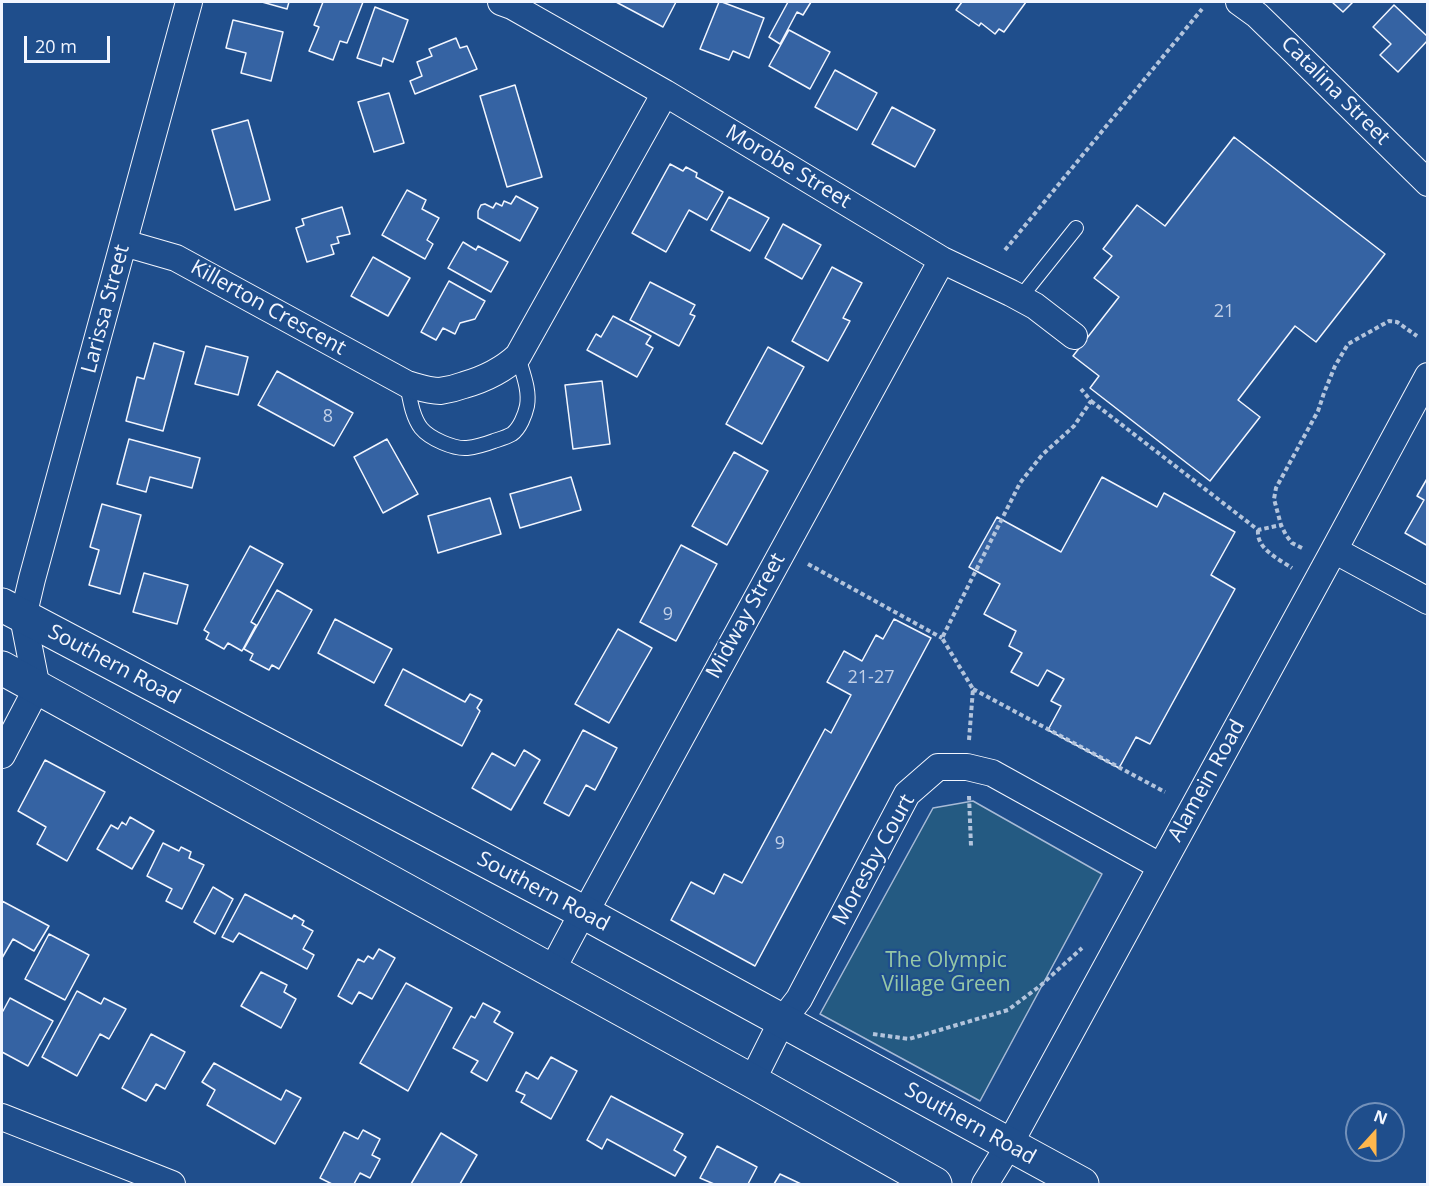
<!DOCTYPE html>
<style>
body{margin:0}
#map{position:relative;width:1429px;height:1186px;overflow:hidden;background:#1f4e8c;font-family:"Open Sans",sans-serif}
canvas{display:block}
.frame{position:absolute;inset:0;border:3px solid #f2f6ff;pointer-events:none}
.north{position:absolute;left:1345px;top:1102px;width:60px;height:60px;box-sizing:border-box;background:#1f4e8c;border:2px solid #7391ba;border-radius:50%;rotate:21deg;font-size:16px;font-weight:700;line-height:24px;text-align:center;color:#f2f6ff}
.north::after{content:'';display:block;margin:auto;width:21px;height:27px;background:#ffb74d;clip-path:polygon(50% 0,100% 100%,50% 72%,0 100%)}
.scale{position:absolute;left:24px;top:36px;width:86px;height:27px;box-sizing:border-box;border:3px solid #f2f6ff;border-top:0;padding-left:8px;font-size:18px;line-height:21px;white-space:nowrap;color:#f2f6ff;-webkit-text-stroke:4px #1f4e8c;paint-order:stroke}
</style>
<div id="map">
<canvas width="1429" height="1186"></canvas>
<div class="frame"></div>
<div class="north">N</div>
<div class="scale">20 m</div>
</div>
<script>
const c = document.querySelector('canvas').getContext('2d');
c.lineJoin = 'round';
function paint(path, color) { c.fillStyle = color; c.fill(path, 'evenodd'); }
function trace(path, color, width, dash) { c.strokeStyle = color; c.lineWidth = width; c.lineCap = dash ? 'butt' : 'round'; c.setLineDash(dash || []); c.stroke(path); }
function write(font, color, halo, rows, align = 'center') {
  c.font = font + ' "Open Sans",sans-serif'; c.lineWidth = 4.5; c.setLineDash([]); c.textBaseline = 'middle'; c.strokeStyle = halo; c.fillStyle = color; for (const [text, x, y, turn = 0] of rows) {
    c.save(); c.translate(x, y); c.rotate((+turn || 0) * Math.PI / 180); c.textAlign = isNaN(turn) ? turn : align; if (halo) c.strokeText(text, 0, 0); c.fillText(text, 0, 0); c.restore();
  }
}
const green = new Path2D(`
 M973 801 1102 874 980 1101 820 1014 933 808Z`);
const building = new Path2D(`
 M262 2H289L287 9Z
 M323 2H363L347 43 340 41 333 60 309 51 319 27 314 25Z
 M616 2H676L663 27Z
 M719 2H722L764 18 749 58 733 51 729 60 700 49Z
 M788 2H811L803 15 797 12 780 44 769 37Z
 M962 2H1026L1004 32 999 29 995 34 981 23 979 26 956 10Z
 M1332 2H1353L1343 12Z
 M1394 5 1428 37V40L1398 72 1380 55 1391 44 1373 27Z
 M375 7 408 20 393 62 383 58 381 66 357 58Z
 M233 20 283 32 271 81 241 73 246 53 226 48Z
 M789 30 830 52 810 89 769 66Z
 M456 38 460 48 467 46 477 69 415 94 410 81 422 76 417 62 432 56 429 49Z
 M835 70 877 93 857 130 815 107Z
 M515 85 542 177 507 187 480 96Z
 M389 93 404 143 374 152 358 102Z
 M892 107 935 130 915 167 872 144Z
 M248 120 270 200 235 210 212 130Z
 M1234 137 1385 254 1316 342 1295 326 1238 400 1260 417 1210 481 1090 388 1099 376 1073 356 1119 297 1094 278 1112 256 1103 249 1137 205 1165 226Z
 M670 164 683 171 686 167 697 173 696 177 723 192 707 220 689 210 666 252 632 233Z
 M407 190 426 200 422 209 439 218 427 240 433 244 425 259 382 235Z
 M516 196 538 208 520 241 478 218V211L481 205 485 204 493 208 496 203 502 206 504 201 511 204Z
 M729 197 769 218 750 251 711 230Z
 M342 207 350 234 337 237 339 243 331 245 334 254 307 262 296 228 304 225 302 219Z
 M783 224 821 245 802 279 765 258Z
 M463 242 476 250 478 246 508 262 491 292 448 268Z
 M373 257 410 278 388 316 351 296Z
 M832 267 862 283 843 318 850 321 828 361 792 341Z
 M449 281 485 301 475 319 460 323 455 334 443 328 436 340 421 332Z
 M650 282 695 305 690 314 695 316 679 346 630 320Z
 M613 316 651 336 646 344 653 348 637 377 587 350 596 334 601 337Z
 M154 343 184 352 163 431 126 421 137 377 144 379Z
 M206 346 248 357 238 395 195 384Z
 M768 347 804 367 762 444 726 424Z
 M277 371 353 413 334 446 258 405Z
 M602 381 610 444 573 449 565 385Z
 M129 439 200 458 192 488 150 477 146 492 117 484Z
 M387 439 418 494 383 513 354 457Z
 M734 452 768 471 727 545 692 526Z
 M571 477 581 510 520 528 510 494Z
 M1102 477 1157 507 1164 493 1235 532 1211 575 1235 589 1150 744 1136 737 1119 768 1048 730 1061 706 1051 701 1064 679 1047 670 1038 686 1011 672 1022 653 1009 646 1016 631 984 614 1000 584 969 567 997 517 1061 552Z
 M1428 477V546L1405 533 1424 500 1417 496Z
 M490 498 501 534 438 553 428 516Z
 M102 504 141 515 120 594 89 585 99 550 90 547Z
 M681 545 717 564 676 641 640 622Z
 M250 546 283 564 251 622 256 625 242 651 228 643 224 649 206 639 209 633 204 630Z
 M144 573 188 585 177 624 133 612Z
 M277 590 312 610 279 669 272 665 269 670 250 660 253 654 244 649Z
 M335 619 392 649 374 683 318 653Z
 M894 619 931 638 755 966 671 920 691 882 714 894 724 874 742 883 825 729 831 733 851 695 827 682 844 651 862 661 876 635 883 639Z
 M618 629 652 648 609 723 575 704Z
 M403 669 465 702 470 694 482 700 477 708 480 711 462 746 385 705Z
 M583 730 617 748 595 790 586 785 569 816 544 803Z
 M524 750 540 760 511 810 472 788 492 753 515 766Z
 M45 760 105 792 67 861 37 844 46 827 18 811Z
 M130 817 154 831 132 869 97 849 111 825 118 829 122 822 126 825Z
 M163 843 179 851 181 847 191 852 189 858 204 865 182 909 166 901 172 889 147 876Z
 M213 887 233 899 215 934 194 922Z
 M245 894 292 919 294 915 304 921 302 925 313 931 303 949 314 955 307 969 239 933 233 942 222 937Z
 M2 901 49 926 34 951 13 939 2 958Z
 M49 934 89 955 65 1000 25 979Z
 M379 949 395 958 372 999 359 992 352 1004 338 996 358 959 364 962 368 956 373 959Z
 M261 972 287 985 284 992 296 999 281 1028 241 1006Z
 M406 983 452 1008 408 1091 360 1063Z
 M77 991 101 1004 104 998 126 1009 109 1039 100 1034 77 1076 42 1057Z
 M10 998 53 1021 28 1066 2 1052V1010L3 1011Z
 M483 1003 500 1012 494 1022 513 1033 487 1081 471 1072 478 1061 453 1048 471 1016 475 1018Z
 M151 1034 185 1052 165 1089 156 1084 146 1101 122 1088Z
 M551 1057 577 1071 551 1119 521 1102 525 1095 516 1091 526 1072 538 1079Z
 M214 1063 281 1100 286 1090 301 1098 275 1144 207 1105 215 1090 202 1082Z
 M611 1096 683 1134 674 1150 686 1157 675 1176 607 1139 602 1149 587 1140Z
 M363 1130 380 1139 372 1155 380 1159 370 1178 360 1173 354 1184H332L320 1178 344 1132 358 1139Z
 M441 1133 477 1155 460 1184H411Z
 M717 1146 757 1167 748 1184H714L700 1178Z
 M780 1174 801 1184H774Z`);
const path = new Path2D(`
 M1005 250 1202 9
 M1091 401 1258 530 1281 525
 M1258 530C1256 549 1279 559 1292 568
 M1302 548 1292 543 1286 535 1281 525 1274 499 1276 488 1318 411 1324 393 1335 366 1348 344 1389 321 1397 322 1417 336
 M808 564 942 638
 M973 689 1165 792
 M969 740 973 689 942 638 1020 483 1042 455 1074 426 1091 401 1081 389
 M969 796 971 846
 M873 1034 909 1039 1008 1010 1040 986 1082 948`);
const lane = new Path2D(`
 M1020 298 1076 228
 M407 384C410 399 412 416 421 428 430 439 454 449 467 448 476 447 486 444 494 441 500 439 507 437 512 434 520 428 525 415 527 406 530 389 522 372 518 356`);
const street = new Path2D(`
 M501 2 512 6 665 93 942 260 1011 293 1035 306 1074 336
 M1239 2 1257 15 1294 51 1428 183
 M124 243 176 258 407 384C418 387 429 391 440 391 448 390 456 388 464 385 485 379 502 371 518 356L665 93
 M1334 550 1428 601
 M2 755 37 688 23 617 32 579 189 2
 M551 972 583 912 592 900 942 260
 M752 1081 782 1021 799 999 907 794 938 767H967L992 773 1160 866
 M2 1117 172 1184
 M985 1184 1009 1145 1334 550 1428 376`);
const primary = new Path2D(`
 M2 605 583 912 1082 1184
 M2 668 752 1081 935 1184`);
const numberNames = [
 ["21",1224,312],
 ["8",328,417],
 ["9",668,615],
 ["21-27",871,678],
 ["9",780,844]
];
const streetNames = [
 ["Catalina Street",1335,91,45],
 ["Morobe Street",788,167,31],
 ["Killerton Crescent",268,308,29],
 ["Larissa Street",106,309,-75],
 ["Midway Street",746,616,-61],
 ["Southern Road",114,665,28],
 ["Alamein Road",1207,781,-61],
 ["Moresby Court",874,860,-61],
 ["Southern Road",543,892,28],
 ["Southern Road",970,1124,29]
];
const parkNames = [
 ["The Olympic",946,961],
 ["Village Green",946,985]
];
paint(green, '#245a82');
trace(green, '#a8bbd7', 1.5);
paint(building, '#3563a3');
trace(building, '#f2f6ff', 1.5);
trace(lane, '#f2f6ff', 16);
trace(street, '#f2f6ff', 28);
trace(primary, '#f2f6ff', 35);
trace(path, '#b3c4dc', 4, [4.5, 3]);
trace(lane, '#1f4e8c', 14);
trace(street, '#1f4e8c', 26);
trace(primary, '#1f4e8c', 33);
write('18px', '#c3d1e8', null, numberNames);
write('21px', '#f2f6ff', '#1f4e8c', streetNames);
write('21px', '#97c8a6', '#1f4e8c', parkNames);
</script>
